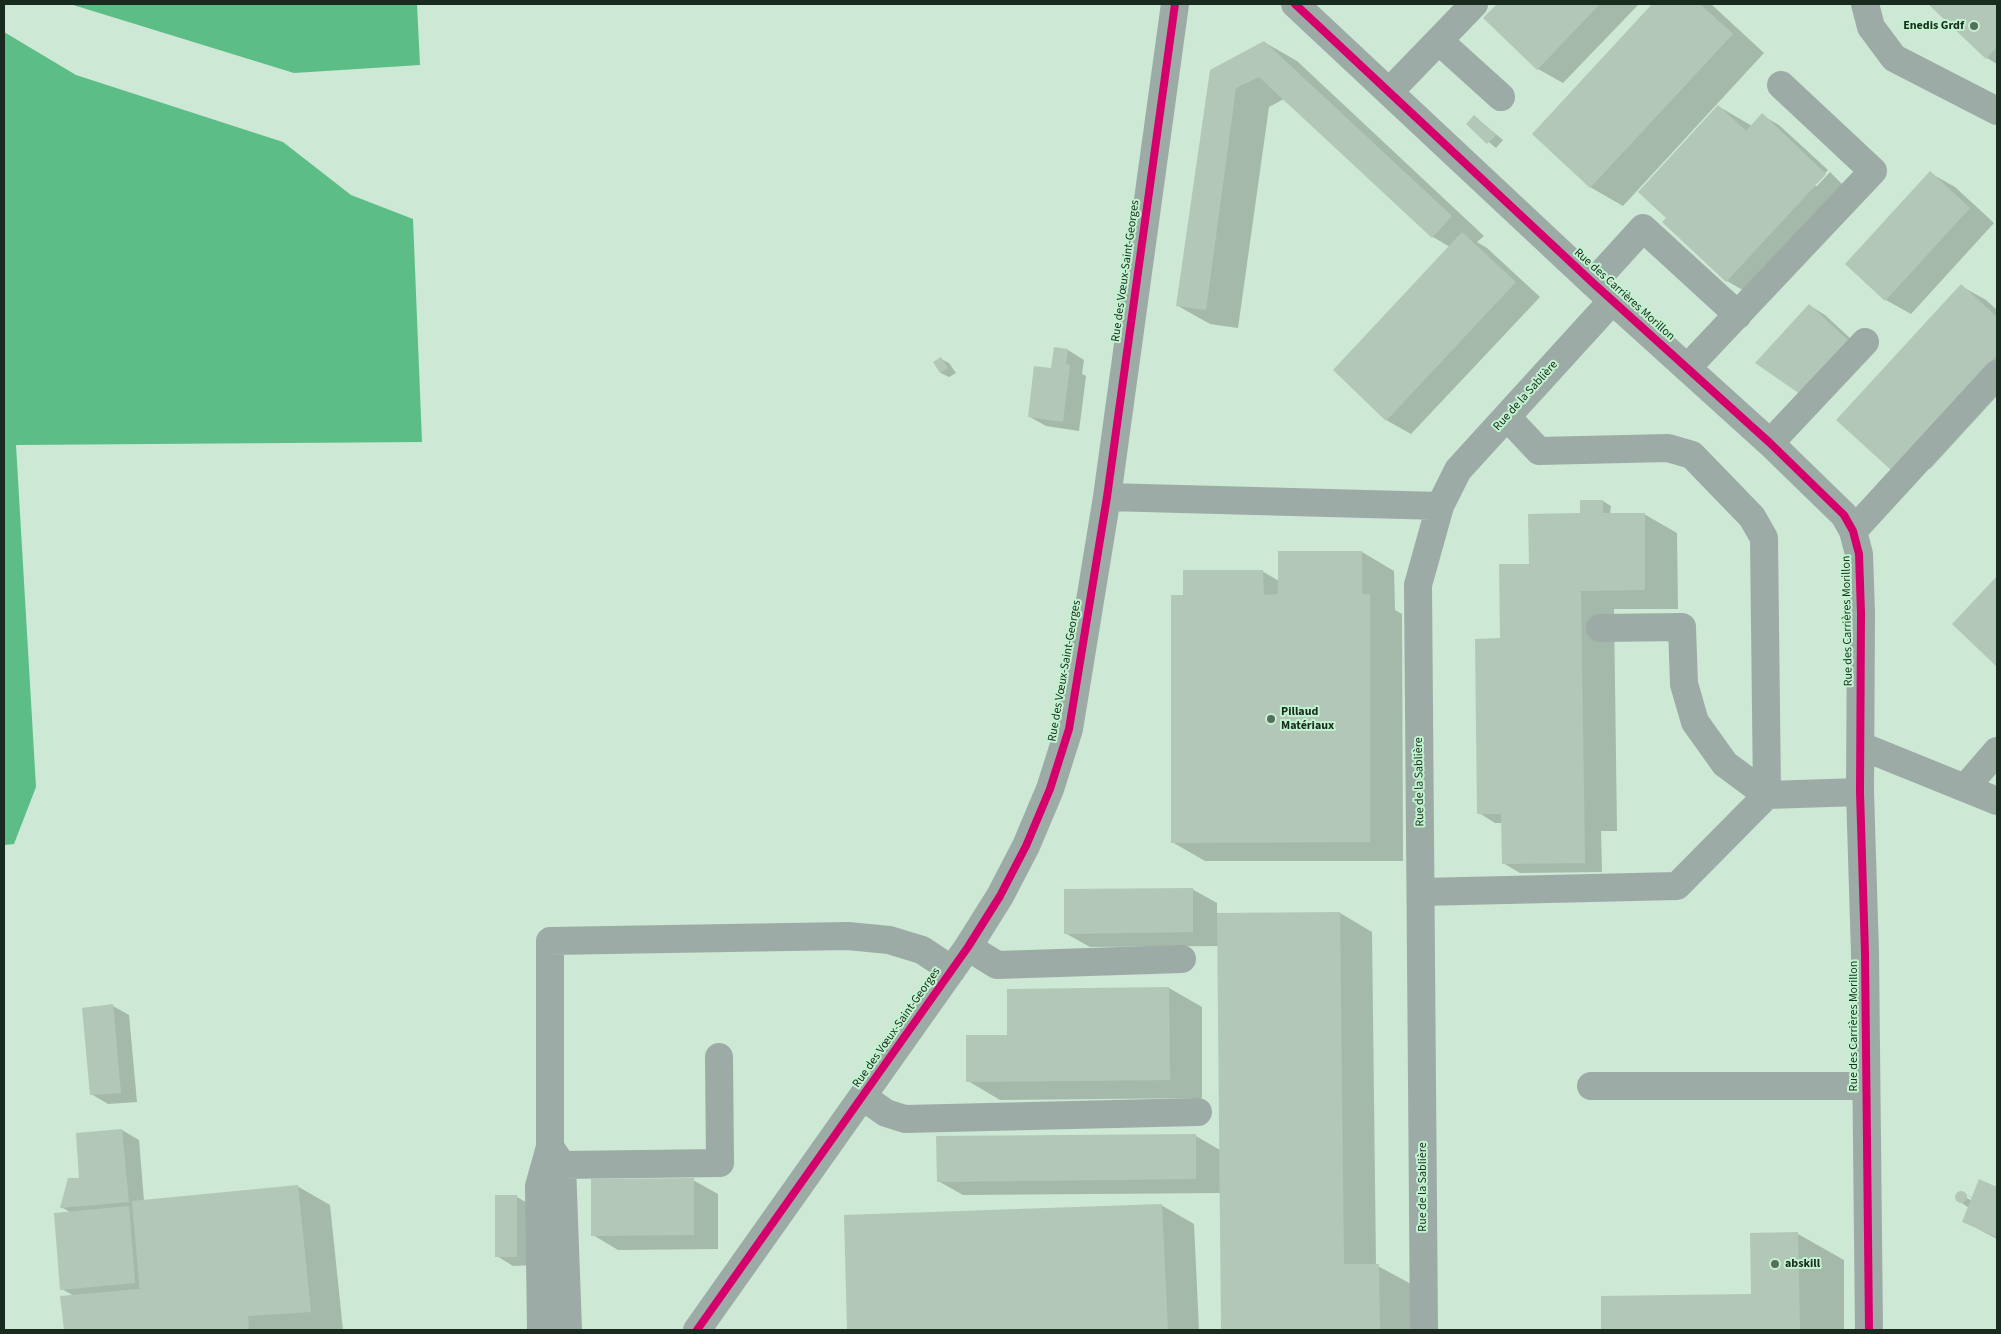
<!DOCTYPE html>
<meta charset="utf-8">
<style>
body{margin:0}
#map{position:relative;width:2001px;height:1334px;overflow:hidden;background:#cde8d4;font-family:"Source Sans 3",sans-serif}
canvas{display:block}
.frame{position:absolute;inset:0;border:5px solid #182b1e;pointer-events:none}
</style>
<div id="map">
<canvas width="2001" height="1334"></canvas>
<div class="frame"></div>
</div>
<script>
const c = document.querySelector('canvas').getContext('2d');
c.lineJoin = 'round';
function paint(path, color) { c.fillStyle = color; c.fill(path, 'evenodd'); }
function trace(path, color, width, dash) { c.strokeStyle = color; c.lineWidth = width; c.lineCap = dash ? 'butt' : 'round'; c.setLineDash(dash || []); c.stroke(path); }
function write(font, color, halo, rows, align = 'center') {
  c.font = font + ' "Source Sans 3",sans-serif'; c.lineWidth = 4; c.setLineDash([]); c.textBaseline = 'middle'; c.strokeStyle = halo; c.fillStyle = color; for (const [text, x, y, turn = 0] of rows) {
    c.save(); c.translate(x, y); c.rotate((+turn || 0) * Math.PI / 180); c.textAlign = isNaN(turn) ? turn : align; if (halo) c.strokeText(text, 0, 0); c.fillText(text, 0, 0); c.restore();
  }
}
const water = new Path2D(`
 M70 4H417L420 65 294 73Z
 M4 32 76 75 283 142 351 195 413 219 422 442 16 445 36 787 14 844 4 845Z`);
const shadow = new Path2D(`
 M1499 4H1639L1563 83 1538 69 1485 18Z
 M1654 4H1711L1764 53 1623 206 1590 187 1533 134Z
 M1930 4H1997V64L1987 58Z
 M1264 42 1297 61 1484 236 1477 242 1487 248 1540 297 1411 434 1386 420 1450 247 1433 237 1284 99 1269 107 1238 328 1210 324 1178 306 1211 70Z
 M1718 106 1752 126 1762 115 1779 125 1828 170 1813 186H1817L1830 172 1842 184 1760 300 1727 281 1664 222 1668 218Z
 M1474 116 1503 140 1496 148 1467 124Z
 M1930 173 1955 187 1994 223 1911 314 1886 300Z
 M1961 286 1986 300 1997 310V396L1930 469 1913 459Z
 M1809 305 1825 315 1864 351 1817 403Z
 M1068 350 1084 360 1082 374 1086 376 1079 431 1046 426 1030 417 1052 369Z
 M941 359 949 363 956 373 949 377 941 373 935 363Z
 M1603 501 1611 506 1610 514H1644L1677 533 1678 609H1614L1617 831H1601L1602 872 1520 873 1503 863V823H1495L1479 813 1501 640 1530 565Z
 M1362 552 1394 571 1395 610 1402 614 1403 861H1205L1172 842 1184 596 1262 571 1279 581Z
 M1997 578V665L1954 624Z
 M1192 889 1217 903V914L1340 913 1372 932 1376 1265 1411 1284 1412 1330H1222L1221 1193 963 1195 938 1181 1196 1136 1220 1150 1218 946 1090 947 1065 933Z
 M1169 988 1202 1007V1098L1000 1100 968 1081 1009 1036 1008 990Z
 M113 1006 129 1015 137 1102 108 1104 91 1094Z
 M122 1130 139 1140 144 1201 297 1186 330 1205 343 1330H65L62 1297 74 1296 62 1289 70 1212 61 1207 81 1179Z
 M693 1180 718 1194V1249L618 1250 593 1235Z
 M1980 1181 1997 1188V1239L1963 1221 1969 1208 1956 1199 1957 1194 1963 1193 1973 1198ZM1963 1193 1972 1198V1201L1962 1195Z
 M517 1197 533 1206 534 1265 513 1266 497 1256Z
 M1161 1205 1194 1224 1199 1330H849L845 1216Z
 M1798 1234 1844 1260V1330H1602V1297L1752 1295 1751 1235Z`);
const building = new Path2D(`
 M1497 4H1600L1537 70 1483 18Z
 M1652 4H1700L1733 34 1590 188 1532 134Z
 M1928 4H1997V47L1986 59Z
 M1264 41 1452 216 1432 238 1259 77 1236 88 1206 310 1176 306 1210 70Z
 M1718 105 1746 131 1762 113 1826 174 1726 282 1662 222 1666 218 1638 192Z
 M1474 115 1496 135 1487 144 1466 124Z
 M1930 171 1970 208 1885 301 1845 264Z
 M1462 232 1516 282 1386 421 1333 370Z
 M1961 284 1997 317V355L1891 470 1836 420Z
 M1809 304 1849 341 1800 394 1755 363Z
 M1054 347 1068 349 1066 364 1070 365 1063 422 1028 417 1034 366 1051 368Z
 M941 357 948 368 940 373 933 362Z
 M1580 500H1603V513H1645V590L1581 591 1585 863 1502 864 1501 814H1477L1475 639 1500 638 1499 564H1529L1528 514 1580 513Z
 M1278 551H1362V594H1370V842L1171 843V595H1183V570H1263L1264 595 1278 594Z
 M1997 576V667L1952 624Z
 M1193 888V932L1064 934V889Z
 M1340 912 1344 1264H1379L1380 1330H1221L1217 913Z
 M1169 987 1170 1080 966 1082V1035H1007V989Z
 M113 1004 121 1093 90 1095 82 1008Z
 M122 1129 129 1202 60 1208 68 1178H79L76 1133Z
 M1196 1134V1179L937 1182 936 1136Z
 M694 1178V1235L591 1236V1179Z
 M1979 1179 1997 1187V1237L1962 1222Z
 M298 1185 311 1312 248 1316 249 1330H64L60 1296 139 1289 140 1294 132 1201Z
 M1955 1197a6 6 0 1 1 12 0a6 6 0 1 1-12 0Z
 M495 1195H517V1257H495Z
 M1162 1204 1168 1330H847L844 1215Z
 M129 1206 135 1283 60 1290 54 1213Z
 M1798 1232 1800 1330H1601V1296L1751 1294 1750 1233Z`);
const minor = new Path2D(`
 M1295 4 1593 283 1770 443 1844 515 1853 531 1859 554 1861 613 1860 792 1865 953 1869 1330
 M1865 4 1871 27 1894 58 1997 111
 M1439 41 1501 97
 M1390 91 1474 4
 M1593 283 1643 228 1738 315
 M1687 368 1873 171 1781 85
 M1770 443 1865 342
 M1107 497 1440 506
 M1853 531 1997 374
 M1600 628 1682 627 1684 684 1695 722 1725 764 1767 795 1860 792
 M1861 746 1997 801
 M1965 788 1997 751
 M1421 892 1677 886 1767 795 1764 538 1752 517 1692 455 1668 448 1539 451 1507 417
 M968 947 997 965 1182 959
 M1591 1086H1865
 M863 1097 886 1113 905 1119 1198 1112
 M562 1165 720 1163 719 1057
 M541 1330 539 1186 550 1147
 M568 1330 562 1165 550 1147V941L848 936 889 940 922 950 952 970
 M697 1330 968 947 1000 896 1026 846 1050 789 1069 729 1107 497 1175 4
 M1424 1330 1418 585 1440 506 1458 470 1612 301`);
const cycleway = new Path2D(`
 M1295 4 1593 283 1770 443 1844 515 1853 531 1859 554 1861 613 1860 792 1865 953 1869 1330
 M697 1330 968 947 1000 896 1026 846 1050 789 1069 729 1107 497 1175 4`);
const markers = [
 [1974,26,5,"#576d5e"],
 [1271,719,5,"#576d5e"],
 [1775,1264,5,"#576d5e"]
];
const poiNames = [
 ["Enedis Grdf",1964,26,"right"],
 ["Pillaud",1281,712],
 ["Matériaux",1281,726],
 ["abskill",1785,1264]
];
const streetNames = [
 ["Rue des Vœux-Saint-Georges",1126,271,-82],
 ["Rue des Carrières Morillon",1624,295,42],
 ["Rue de la Sablière",1526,396,-48],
 ["Rue des Carrières Morillon",1848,621,-91],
 ["Rue des Vœux-Saint-Georges",1065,671,-80],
 ["Rue de la Sablière",1420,782,-91],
 ["Rue des Carrières Morillon",1854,1026,-90],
 ["Rue des Vœux-Saint-Georges",897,1028,-55],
 ["Rue de la Sablière",1423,1187,-90]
];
paint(water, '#5dbd86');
paint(shadow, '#0003');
paint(building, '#b2c7b7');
trace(minor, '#9daba7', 28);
trace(cycleway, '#d6006c', 8);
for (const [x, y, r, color] of markers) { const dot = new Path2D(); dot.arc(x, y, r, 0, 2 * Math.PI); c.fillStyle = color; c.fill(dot); trace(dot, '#c2f3cf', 2); }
write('bold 12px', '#182b1e', '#c2f3cf', poiNames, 'left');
write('12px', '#182b1e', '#c2f3cf', streetNames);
</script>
